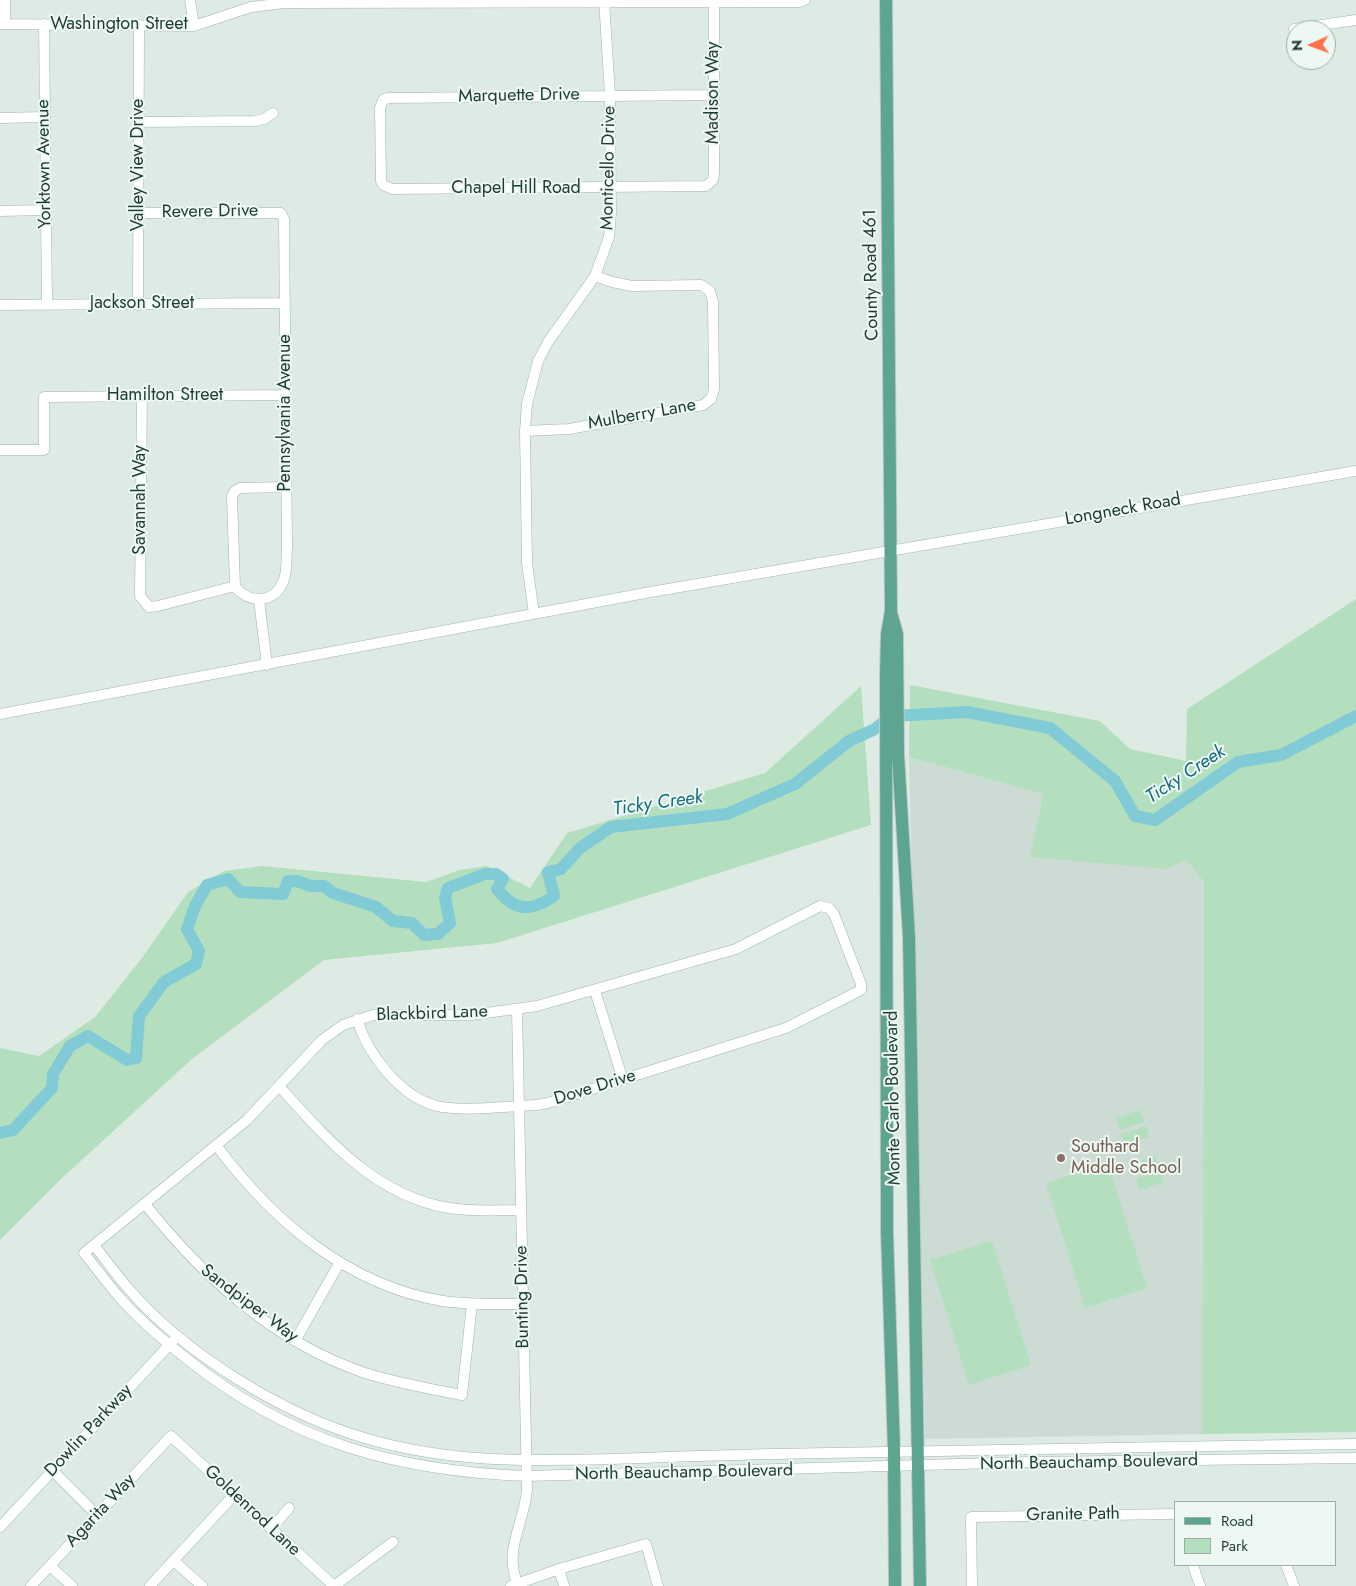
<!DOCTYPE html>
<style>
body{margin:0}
#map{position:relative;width:1356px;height:1586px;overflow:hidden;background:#deebe5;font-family:Jost,sans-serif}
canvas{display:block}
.legend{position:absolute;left:1174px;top:1501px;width:162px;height:65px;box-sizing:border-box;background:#eef8f3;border:1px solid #9bada6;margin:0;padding:6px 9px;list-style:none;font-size:15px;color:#1e3c33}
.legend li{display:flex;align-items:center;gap:10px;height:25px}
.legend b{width:25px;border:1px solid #9bada6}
.north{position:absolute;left:1286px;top:20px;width:50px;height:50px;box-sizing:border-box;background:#eef8f3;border:1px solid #9bada6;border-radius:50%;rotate:268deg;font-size:14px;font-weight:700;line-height:20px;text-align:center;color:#1e3c33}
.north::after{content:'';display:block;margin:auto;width:18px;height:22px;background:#fe7149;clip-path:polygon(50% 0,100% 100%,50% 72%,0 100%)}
</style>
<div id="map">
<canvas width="1356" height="1586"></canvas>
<ul class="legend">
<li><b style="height:6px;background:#5ea591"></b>Road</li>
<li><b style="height:14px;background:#b4dfbf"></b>Park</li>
</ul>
<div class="north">N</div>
</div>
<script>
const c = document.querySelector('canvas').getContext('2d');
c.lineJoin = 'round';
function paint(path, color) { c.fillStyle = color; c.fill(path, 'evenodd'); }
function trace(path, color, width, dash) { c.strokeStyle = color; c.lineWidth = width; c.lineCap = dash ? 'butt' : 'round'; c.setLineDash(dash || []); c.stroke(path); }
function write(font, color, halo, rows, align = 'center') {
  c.font = font + ' Jost,sans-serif'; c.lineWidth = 4; c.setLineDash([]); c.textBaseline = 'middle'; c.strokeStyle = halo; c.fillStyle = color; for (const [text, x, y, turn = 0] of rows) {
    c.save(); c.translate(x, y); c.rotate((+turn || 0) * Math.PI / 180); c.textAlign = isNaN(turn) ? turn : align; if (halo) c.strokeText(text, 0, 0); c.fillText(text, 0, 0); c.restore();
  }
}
const built = new Path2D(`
 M909 757 1043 794 1030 857 1186 858 1204 882 1202 1434 925 1439Z`);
const green = new Path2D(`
 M1356 599V1432L1202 1434 1204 882 1186 859 1167 869 1030 857 1043 794 909 757 910 685 1100 721 1130 749 1186 761 1187 709Z
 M861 686 871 825 497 943 324 960 192 1059 60 1180 0 1240V1048L39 1056 95 1017 142 958 188 892 224 871 262 866 426 882 460 870 487 866 530 888 567 833 765 773Z
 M1140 1110 1144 1122 1120 1130 1116 1118Z
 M1146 1126 1149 1137 1125 1145 1121 1134Z
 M1155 1156 1159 1167 1135 1175 1131 1164Z
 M1108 1163 1147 1288 1085 1308 1046 1183Z
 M1160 1171 1164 1182 1140 1190 1136 1179Z
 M992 1241 1031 1365 969 1385 930 1260Z`);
const river = new Path2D(`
 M0 1133 13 1130 52 1088 53 1074 70 1046 88 1036 127 1060 136 1058 139 1016 164 982 196 964 199 951 187 929 195 906 207 885 228 879 240 892 283 894 288 881H297L311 886H324L333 893 376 907 393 921 412 923 424 935 438 934 450 923 445 898 448 888 485 874H496L503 879 497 889C515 912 532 912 554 896L548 872 561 869 580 848 611 827 727 814 795 784 849 741 873 730 892 716 967 712 1050 728 1115 781 1135 816 1155 820 1238 762 1281 755 1356 716`);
const minor = new Path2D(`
 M5 0V24
 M190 0 194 26
 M0 24 194 26 251 7 284 3 799 2 805 0
 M44 24 47 303
 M1294 29 1356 20
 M714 95 388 98 383 100 380 108 381 181 383 185 392 189 706 186 713 180 714 174V0
 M0 118 44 117
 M139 122 255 121 264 119 273 113
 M0 211 45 210
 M139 213H281L284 219 287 546C286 558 288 571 283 582 274 604 248 604 235 586L232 496 235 491 240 488 286 487
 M0 305 285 303
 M138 305 139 25
 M142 396 140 596 149 607 158 606 235 586
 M525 431 569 429 703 405 711 399 714 389 713 302 710 291 701 285 632 286 612 282 595 276
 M0 450H44V397L285 395
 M259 600 267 665
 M534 614 527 563 525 431 527 404 538 361 548 342 595 276 609 237 611 213 610 95 604 0
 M0 714 645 593 1356 471
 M595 991 623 1080
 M357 1019C367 1053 400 1097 437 1106 460 1112 509 1106 536 1105L548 1103 786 1028 861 990V984L834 914 829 908 820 906 736 949 537 1006 471 1015H373L343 1025 322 1040 247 1120 84 1253C96 1268 107 1283 120 1298 139 1320 163 1340 187 1359 291 1442 395 1471 527 1476L1031 1462 1356 1458
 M279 1086C326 1138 375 1196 449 1208 473 1212 497 1210 521 1210
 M216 1145C272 1220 348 1286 443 1301 470 1305 497 1304 523 1304
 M145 1204C204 1278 274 1342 365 1373 397 1383 430 1389 462 1395L472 1304
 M94 1245C105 1259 116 1274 127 1287 184 1354 284 1415 368 1439 451 1463 528 1461 613 1459 667 1457 720 1455 774 1454 968 1449 1162 1447 1356 1444
 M295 1341 340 1262
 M52 1470 97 1515
 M0 1527 173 1341
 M271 1529 289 1508
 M174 1561 202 1586
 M1193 1565 1200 1586
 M1286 1565 1294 1586
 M50 1566 72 1586
 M559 1569 564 1586
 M517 1583C504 1548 524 1524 527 1490L517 1009
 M31 1586 171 1436 334 1586
 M150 1586 234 1495
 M334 1586 393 1542
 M511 1586 559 1569 646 1544 658 1586
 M972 1586 971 1517 1175 1514`);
const major = new Path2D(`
 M886 0 891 611 887 634 886 676 887 1232 894 1451 895 1586
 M892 616 897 634 898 754 909 937 920 1586`);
const markers = [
 [1061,1158,5,"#8d6e63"]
];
const streetNames = [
 ["Washington Street",119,25],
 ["Madison Way",714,93,-90],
 ["Marquette Drive",519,96,-1],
 ["Yorktown Avenue",45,164,-91],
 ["Valley View Drive",139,165,-90],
 ["Monticello Drive",609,168,-89],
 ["Chapel Hill Road",516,189],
 ["Revere Drive",210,212,-1],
 ["County Road 461",872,275,-91],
 ["Jackson Street",142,304],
 ["Hamilton Street",165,396],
 ["Pennsylvania Avenue",286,413,-90],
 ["Mulberry Lane",642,415,-10],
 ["Savannah Way",141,500,-90],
 ["Longneck Road",1123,510,-10],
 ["Blackbird Lane",432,1014,-2],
 ["Dove Drive",595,1088,-17],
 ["Monte Carlo Boulevard",894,1098,-91],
 ["Bunting Drive",523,1297,-91],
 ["Sandpiper Way",249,1304,37],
 ["Dowlin Parkway",89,1431,-47],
 ["North Beauchamp Boulevard",1089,1463,-1],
 ["North Beauchamp Boulevard",684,1473,-1],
 ["Agarita Way",101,1511,-47],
 ["Goldenrod Lane",252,1511,43],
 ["Granite Path",1073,1515,-1]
];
const educationNames = [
 ["Southard",1071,1148],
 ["Middle School",1071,1169]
];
const waterNames = [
 ["Ticky Creek",1186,775,-33],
 ["Ticky Creek",658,804,-8]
];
paint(built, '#ccdbd4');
paint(green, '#b4dfbf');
trace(river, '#80cbd6', 12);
trace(minor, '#a1b3ac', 11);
trace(major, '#c0c8c6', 14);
trace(minor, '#fff', 10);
trace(major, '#5ea591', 12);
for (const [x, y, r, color] of markers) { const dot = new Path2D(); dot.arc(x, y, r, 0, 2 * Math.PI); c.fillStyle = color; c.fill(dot); trace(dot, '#eef8f3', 2); }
write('18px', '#1e3c33', '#eef8f3', streetNames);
write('18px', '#785e54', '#eef8f3', educationNames, 'left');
write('italic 19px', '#136d7d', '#eef8f3', waterNames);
</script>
